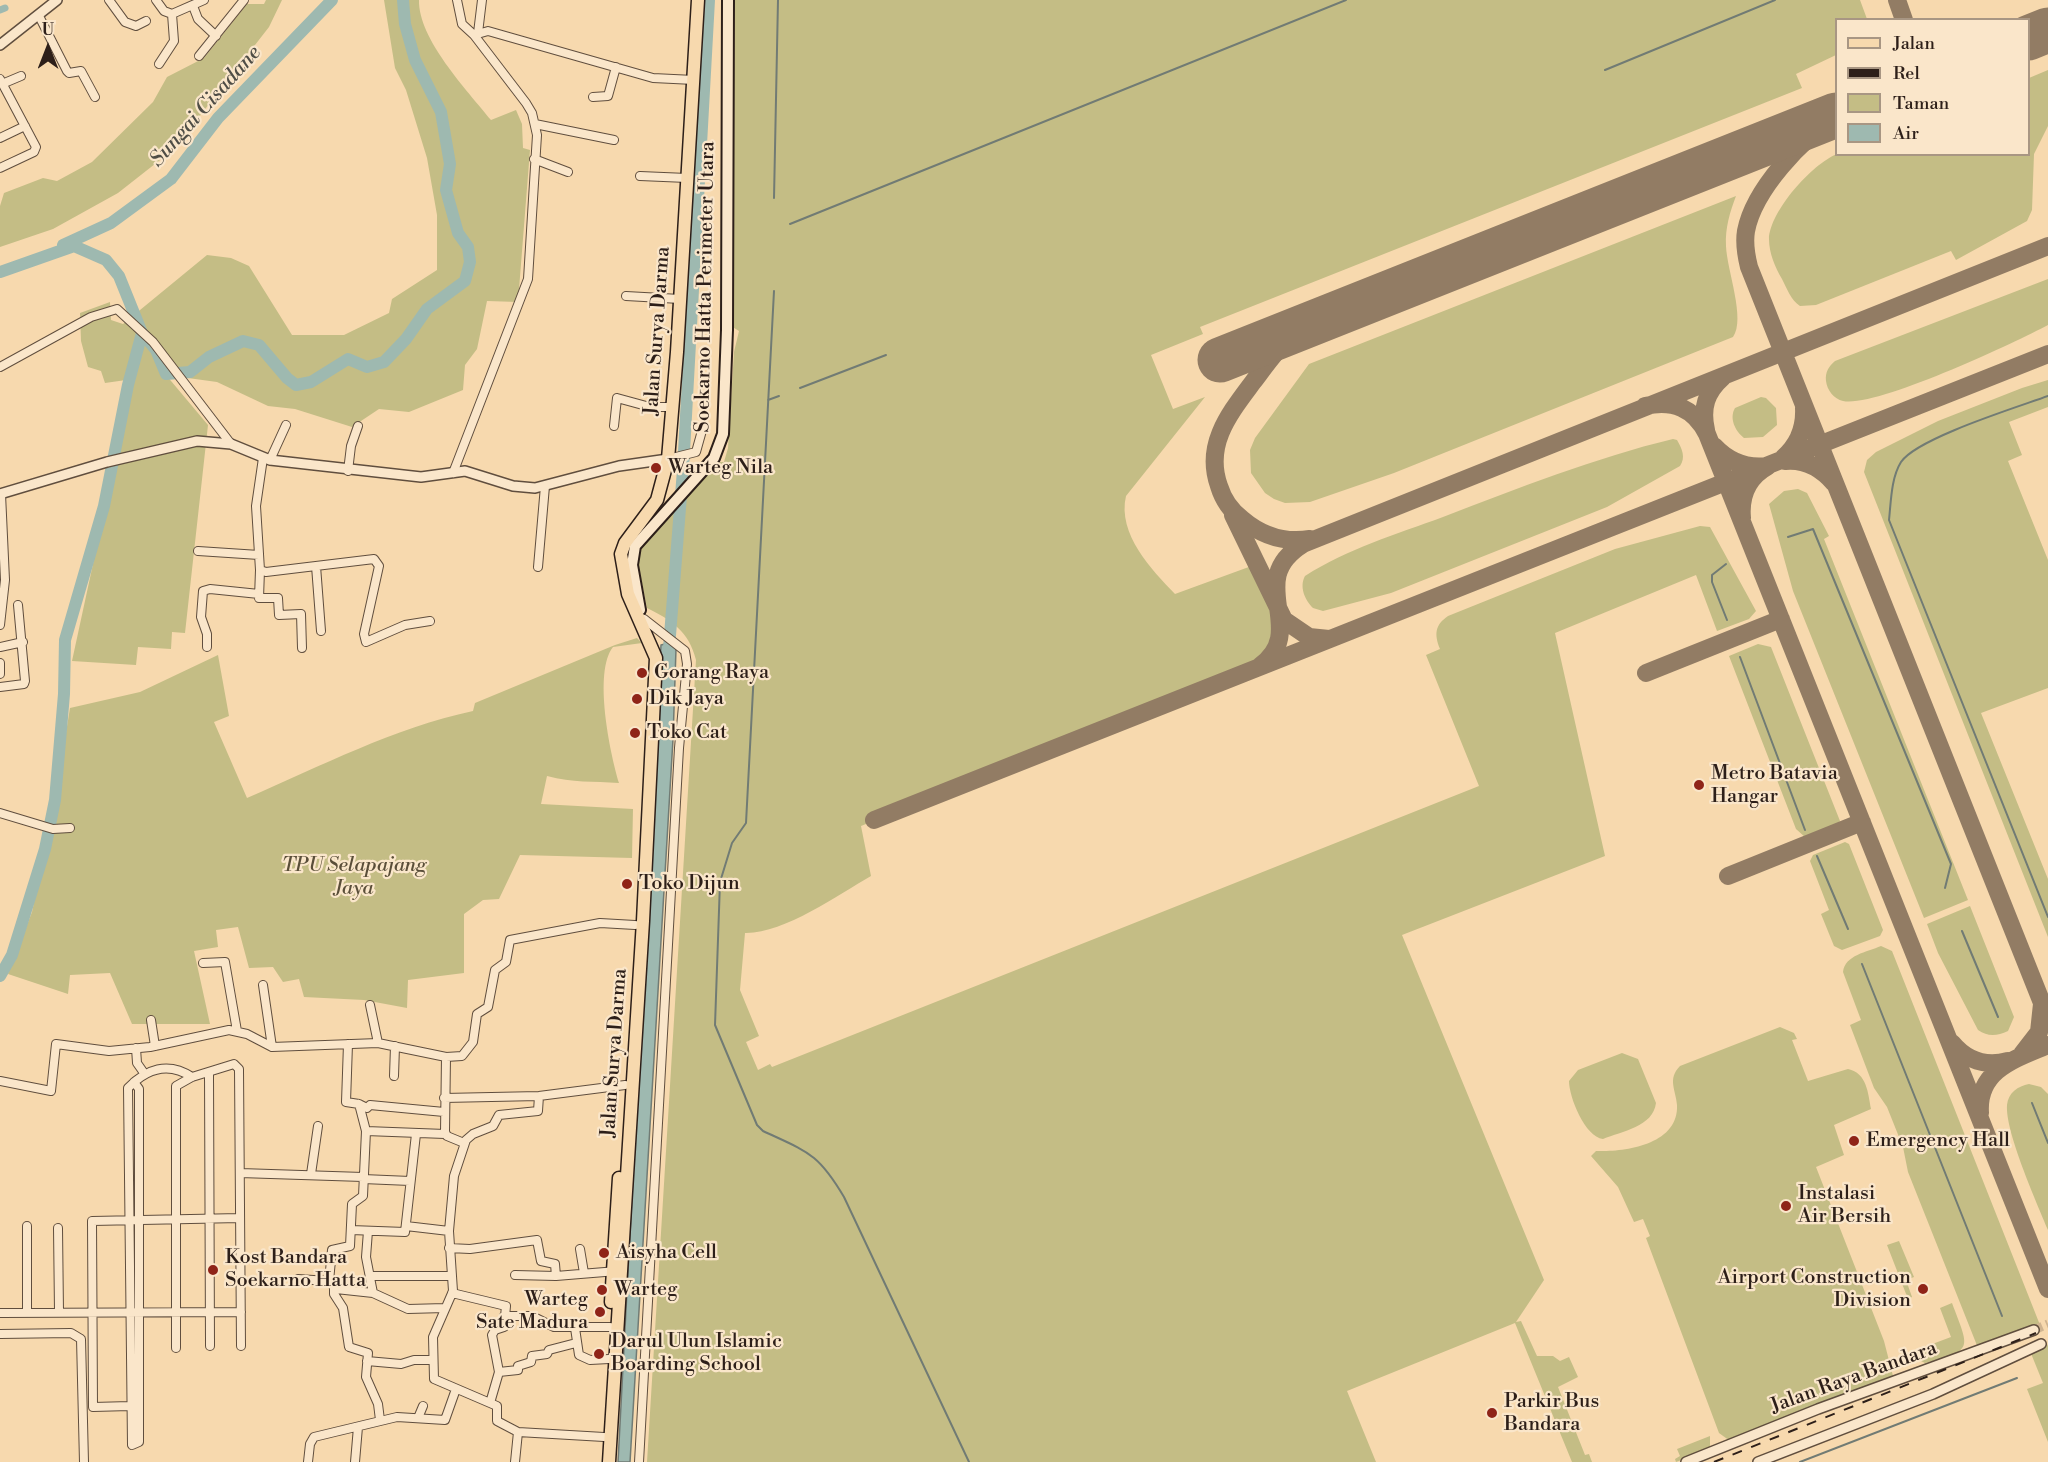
<!DOCTYPE html>
<style>
body{margin:0}
#map{position:relative;width:2048px;height:1462px;overflow:hidden;background:#f7d9ae;font-family:"Libre Bodoni",serif}
canvas{display:block}
.legend{position:absolute;left:1835px;top:18px;width:195px;height:138px;box-sizing:border-box;background:#fae6ca;border:2px solid #a89683;margin:0;padding:8px 10px;list-style:none;font-size:18px;color:#2d1f19}
.legend li{display:flex;align-items:center;gap:12px;height:30px}
.legend b{width:30px;border:2px solid #a89683}
.north{position:absolute;left:18px;top:18px;width:60px;height:60px;-webkit-text-stroke:4px #fae6ca;paint-order:stroke;rotate:0deg;font-size:16px;font-weight:700;line-height:24px;text-align:center;color:#2d1f19}
.north::after{content:'';display:block;margin:auto;width:21px;height:27px;background:#2d1f19;clip-path:polygon(50% 0,100% 100%,50% 72%,0 100%)}
</style>
<div id="map">
<canvas width="2048" height="1462"></canvas>
<ul class="legend">
<li><b style="height:8px;background:#f7d9ae"></b>Jalan</li>
<li><b style="height:8px;background:#2d1f19"></b>Rel</li>
<li><b style="height:16px;background:#c4bd85"></b>Taman</li>
<li><b style="height:16px;background:#9eb9b0"></b>Air</li>
</ul>
<div class="north">U</div>
</div>
<script>
const c = document.querySelector('canvas').getContext('2d');
c.lineJoin = 'round';
function paint(path, color) { c.fillStyle = color; c.fill(path, 'evenodd'); }
function trace(path, color, width, dash) { c.strokeStyle = color; c.lineWidth = width; c.lineCap = dash ? 'butt' : 'round'; c.setLineDash(dash || []); c.stroke(path); }
function write(font, color, halo, rows, align = 'center') {
  c.font = font + ' "Libre Bodoni",serif'; c.lineWidth = 4.5; c.setLineDash([]); c.textBaseline = 'middle'; c.strokeStyle = halo; c.fillStyle = color; for (const [text, x, y, turn = 0] of rows) {
    c.save(); c.translate(x, y); c.rotate((+turn || 0) * Math.PI / 180); c.textAlign = isNaN(turn) ? turn : align; if (halo) c.strokeText(text, 0, 0); c.fillText(text, 0, 0); c.restore();
  }
}
const green = new Path2D(`
 M266 0H282L269 27 174 149 118 193 53 229 0 247V206L4 193 43 178 57 181 92 162 153 102 167 77 204 58 247 4H264Z
 M384 0H419C418 39 467 90 491 120L516 110 522 124 523 148 530 150 518 302 487 301 477 349 465 365 463 390 409 412 379 409 352 427 295 409 268 406 217 382 166 375 208 425 185 633 172 632 171 649 138 647 136 665 72 661 133 379 105 383 101 371 88 367 81 341 80 313 110 302 111 320 123 324 207 255 231 258 249 266 292 335H344L389 313 392 299 437 270V215L427 158 406 90 395 68Z
 M735 0H1860L1867 19 1836 20V55L1796 74 1802 88 1200 327 1203 334 1151 355 1173 409 1205 397 1126 496C1117 534 1152 570 1175 594L1257 564C1275 603 1301 642 1252 670L861 826 871 876C838 895 783 934 745 933L740 990 759 1036 746 1042 758 1070 770 1064 772 1067 1479 786 1426 655 1440 649C1434 634 1435 625 1448 616L1615 549 1700 526 1710 527 1756 611 1749 619 1717 631 1696 575 1555 633 1605 856 1402 935 1544 1280 1516 1322 1521 1321 1537 1356H1553L1560 1361 1569 1357 1578 1377 1558 1387 1585 1455 1589 1454 1592 1462H1572L1515 1323 1347 1391 1376 1462H647L696 660C689 631 671 620 647 608L635 549 717 462H724L728 448 734 352 739 331 731 326Z
 M2048 70V126L2034 154 2032 210 2027 221 1956 260 1951 251 1816 305 1800 306C1791 300 1787 289 1782 279 1775 267 1769 253 1769 239 1770 211 1812 164 1837 154H2028L2029 78Z
 M1736 196C1730 212 1725 228 1726 246 1727 271 1746 319 1733 337L1394 473 1310 502 1285 503 1274 499 1265 493 1251 473 1250 450 1255 438 1309 364Z
 M2048 279V325C2014 343 1876 408 1843 401 1834 399 1827 390 1826 381 1825 372 1829 366 1835 361Z
 M2048 380V407L2009 422 2022 455 2008 461 2048 560V688L1981 713 2048 879V937L1864 472 1867 460 1876 452 1938 421 2022 388Z
 M1761 397 1766 398 1776 408 1777 425 1763 437 1744 438C1735 431 1729 418 1735 408Z
 M1673 439 1677 440C1682 449 1686 457 1680 466L1607 507 1391 593 1323 611 1313 608C1305 600 1299 587 1305 576 1347 549 1397 534 1443 517 1519 488 1594 458 1673 439Z
 M1798 489 1807 493 1829 536 1824 539 1968 900 1924 918 1793 591 1769 504 1784 491Z
 M637 638 642 643 613 647C593 672 610 753 619 783 593 781 573 783 547 776L541 804 633 809 632 858 520 855 499 899 483 900 464 914V973L408 980 407 1008 364 1000 304 997 299 979 283 982 273 967 249 968 238 927 216 930 218 947 194 951 210 1024H132L110 973 70 975 68 994 8 974 32 912 54 807 70 708 140 692 218 655 229 716 214 722 247 798C321 766 394 728 473 711L475 703 615 645Z
 M1758 644 1771 647 1840 821 1836 827 1806 838 1796 829 1729 656Z
 M1845 842 1849 844 1883 930 1880 936 1842 950 1834 946 1821 914 1829 910 1810 861 1813 855Z
 M1970 906 2014 1017 2008 1031C1997 1036 1988 1037 1978 1030L1938 953 1927 924Z
 M1881 946 1892 951 2040 1325 1982 1349 1978 1348 1908 1172 1903 1147 1887 1107 1874 1088 1850 1025 1861 1020 1843 972C1845 955 1867 952 1881 946Z
 M1780 1027 1794 1033 1797 1039 1792 1040 1808 1081 1848 1069C1867 1073 1868 1093 1871 1109L1834 1125 1844 1155 1816 1167 1884 1341 1893 1376 1730 1441 1719 1433 1646 1238 1650 1236 1643 1219 1634 1222 1618 1187 1591 1156 1596 1151C1624 1152 1679 1145 1677 1105 1676 1090 1667 1079 1680 1066Z
 M1622 1053 1638 1059 1656 1103C1653 1127 1622 1131 1603 1139 1585 1137 1569 1097 1569 1081L1578 1070Z
 M2029 1084 2041 1087 2048 1094V1230C2037 1203 2005 1132 2007 1105 2008 1093 2018 1086 2029 1084Z
 M1899 1241 1914 1277 1906 1280 1912 1297 1908 1299 1887 1245Z
 M1952 1303C1969 1349 1975 1350 1925 1363L1921 1361 1917 1353 1919 1349 1951 1337 1940 1308Z
 M2047 1344 2048 1346V1442L2027 1389 2043 1383 2030 1351Z
 M1710 1436V1449L1676 1462 1675 1459 1680 1456 1677 1449Z`);
const water = new Path2D(`
 M669 643 676 649 673 739 630 1462H618L661 645Z`);
const stream = new Path2D(`
 M1605 70 1775 0
 M774 198 778 0
 M790 224 1346 0
 M774 291 746 823 732 843 720 882 715 1025 757 1125 763 1131C808 1152 818 1153 844 1197L969 1462
 M800 388 886 355
 M2048 396C2018 407 1917 438 1901 462 1891 478 1891 502 1889 520L2048 917
 M768 400 779 396
 M1788 537 1813 529 1951 864 1945 888
 M1726 564 1712 575V582L1727 620
 M1740 657 1805 830
 M1817 856 1848 929
 M1962 931 1998 1017
 M1862 964 2002 1316
 M2032 1103 2048 1143
 M1800 1462 2017 1378`);
const canal = new Path2D(`
 M0 10 5 8`);
const river = new Path2D(`
 M63 245 111 223 171 179 218 118 332 0
 M0 272 74 246 106 260 119 276 142 333 156 350 166 374 190 372 209 357 243 341 259 345 287 378 296 385 311 382 348 359 367 367 384 362 406 339 427 309 465 281 470 262 468 247 458 233 446 190 450 164 441 112 415 60 405 24 403 0
 M669 648 683 470 709 0
 M0 976 12 955 45 849 55 800 64 694 65 640 104 506 128 385 142 333`);
const taxiway = new Path2D(`
 M1897 0 1904 20
 M1836 117C1802 139 1754 189 1746 231 1744 243 1746 255 1749 267L2048 1018
 M1645 406C1673 400 1694 408 1707 434L2048 1289
 M1706 430C1701 408 1706 392 1723 377
 M1714 446C1728 461 1746 469 1768 466 1748 477 1740 496 1742 518
 M1783 458C1798 445 1805 428 1804 408
 M1785 461C1805 459 1821 468 1834 483
 M1233 515 1284 620 1309 637 1329 639
 M1310 539C1285 543 1262 536 1242 519 1231 511 1223 499 1219 486 1204 444 1230 413 1253 382 1266 365 1279 346 1296 333 1308 324 1323 319 1337 313
 M1260 666C1310 630 1243 581 1303 544L2048 246
 M1646 673 1781 619
 M874 820 2048 354
 M1728 876 1862 822
 M1952 1043C1966 1060 1986 1067 2008 1061
 M2022 1054 2039 1032 2042 1004
 M1980 1113C1977 1070 2015 1059 2048 1045`);
const runway = new Path2D(`
 M2028 38 2048 30
 M1220 360 1836 115`);
const tertiaryTunnel = new Path2D(`
 M2034 1330 2048 1324`);
const minor = new Path2D(`
 M109 0 125 22 136 26 146 21
 M156 0 164 11 172 14 204 0
 M193 6 198 19 216 36
 M39 16 67 71 69 73 81 71 95 97
 M478 33 482 0
 M474 35 488 31 653 78 694 80
 M199 56 244 0
 M159 64 174 41 172 14
 M0 79 36 147 34 152 0 168
 M2 84 21 76
 M593 97 608 96 616 67
 M535 124 614 140
 M0 138 25 126
 M534 159 568 172
 M640 176 687 178
 M626 296 680 299
 M0 367 91 317 117 309 153 342 231 444
 M614 426 617 398 650 407H673
 M263 458 256 506 260 570 266 572 374 559 379 566 364 634 366 642 405 625 430 621
 M668 459 696 452 703 427
 M270 460 286 425
 M348 471 351 446 358 426
 M453 473 528 279 537 135 532 113 526 103 474 35 462 24 457 0
 M198 551 259 555
 M316 566 321 631
 M538 567 545 486
 M260 570 259 598H278L279 615 301 614 302 648
 M0 625 5 580 1 494
 M0 647 23 642
 M207 647V634L201 617 203 591 210 589 259 594
 M0 663V674
 M0 687 24 684 25 681 18 605
 M0 813 53 829 70 828
 M203 963 225 962 237 1031
 M263 985 272 1047
 M370 1005 378 1043
 M151 1020 155 1046
 M348 1044 346 1102 359 1104
 M136 1048 137 1063 144 1073
 M446 1057 445 1132 447 1136 464 1143
 M209 1073 210 1346
 M394 1076 395 1046
 M0 1081 51 1091 56 1044 109 1051 150 1047 229 1030 247 1034 272 1047 378 1043 446 1057 462 1056 473 1042 477 1014 488 1007 495 970 506 962 510 940 600 923 635 925
 M134 1082 139 1089V1442L132 1445 128 1088C146 1069 168 1061 192 1077
 M444 1098 539 1096 625 1085
 M444 1112 370 1105 367 1108 359 1104 366 1131 363 1196 352 1204 350 1246 332 1250 329 1281 336 1289 373 1293 408 1309 445 1308
 M366 1131 445 1134
 M240 1173 363 1177
 M311 1174 318 1126
 M363 1179 410 1181
 M27 1226V1312
 M406 1226 449 1231
 M58 1228 59 1312
 M351 1230 405 1232 416 1134
 M368 1231 366 1257 373 1293
 M449 1248 470 1249 537 1240 541 1261 555 1264 556 1276
 M580 1249 584 1273
 M515 1275 556 1276 617 1271
 M371 1276H451
 M298 1279 329 1281
 M334 1287V1294L343 1308 349 1347 368 1353 366 1377 378 1404 380 1420
 M452 1293 506 1306 504 1327 495 1330 492 1335 499 1372 490 1403
 M0 1313 241 1312
 M504 1316H532L554 1327H610
 M575 1328 579 1355 590 1360 609 1359
 M0 1334 71 1333 81 1339 84 1462
 M176 1348V1086L192 1077 234 1064 239 1069 241 1346
 M367 1361 401 1364 414 1360H433
 M499 1372 518 1370V1366L531 1362 532 1356 547 1354 549 1350 576 1343
 M130 1406 93 1407 92 1221 240 1218
 M418 1418 423 1406
 M518 1432 604 1437
 M308 1462 310 1444 314 1437 397 1417 445 1420 456 1389
 M355 1462 358 1427
 M515 1462 518 1432 497 1421V1406L434 1379 433 1337 453 1291 449 1231 454 1176 466 1140 473 1134 493 1126 499 1115 538 1111 539 1096
 M639 1462 679 748 687 664 685 651 644 619`);
const tertiary = new Path2D(`
 M0 45 57 0
 M0 494 107 462 197 441 231 444 270 460 421 477 465 471 513 486 535 488 619 466 668 459
 M1686 1462 1818 1409 2034 1330
 M1758 1462 1933 1394 2041 1344`);
const secondary = new Path2D(`
 M640 610 632 565 635 546 714 458 723 434 727 330 728 0`);
const primary = new Path2D(`
 M611 1302 619 1178
 M609 1462 643 921 656 658 628 594 621 554 625 543 657 500 668 459 677 352 698 0`);
const rail = new Path2D(`
 M1714 1462 2036 1333`);
const markers = [
 [656,468,6,"#8f2418"],
 [642,673,6,"#8f2418"],
 [637,699,6,"#8f2418"],
 [635,733,6,"#8f2418"],
 [1699,785,6,"#8f2418"],
 [627,884,6,"#8f2418"],
 [1854,1141,6,"#8f2418"],
 [1786,1206,6,"#8f2418"],
 [604,1253,6,"#8f2418"],
 [213,1270,6,"#8f2418"],
 [1923,1289,6,"#8f2418"],
 [602,1290,6,"#8f2418"],
 [600,1312,6,"#8f2418"],
 [599,1354,6,"#8f2418"],
 [1492,1413,6,"#8f2418"]
];
const streetNames = [
 ["Soekarno Hatta Perimeter Utara",706,287,-89],
 ["Jalan Surya Darma",658,331,-86],
 ["Jalan Surya Darma",615,1053,-86],
 ["Jalan Raya Bandara",1854,1378,-20]
];
const poiNames = [
 ["Warteg Nila",668,468],
 ["Gorang Raya",654,673],
 ["Dik Jaya",649,699],
 ["Toko Cat",647,733],
 ["Metro Batavia",1711,774],
 ["Hangar",1711,797],
 ["Toko Dijun",639,884],
 ["Emergency Hall",1866,1141],
 ["Instalasi",1798,1194],
 ["Air Bersih",1798,1217],
 ["Aisyha Cell",616,1253],
 ["Kost Bandara",225,1258],
 ["Soekarno Hatta",225,1281],
 ["Airport Construction",1911,1278,"right"],
 ["Division",1911,1301,"right"],
 ["Warteg",614,1290],
 ["Warteg",588,1300,"right"],
 ["Sate Madura",588,1323,"right"],
 ["Darul Ulun Islamic",611,1342],
 ["Boarding School",611,1365],
 ["Parkir Bus",1504,1402],
 ["Bandara",1504,1425]
];
const parkNames = [
 ["TPU Selapajang",354,866],
 ["Jaya",354,889]
];
const waterNames = [
 ["Sungai Cisadane",206,107,-48]
];
paint(green, '#c4bd85');
paint(water, '#9eb9b0');
trace(water, '#717b74', 1.5);
trace(stream, '#717b74', 2);
trace(canal, '#9eb9b0', 7);
trace(river, '#9eb9b0', 12);
trace(taxiway, '#927c64', 18);
trace(runway, '#927c64', 45);
trace(tertiaryTunnel, '#cfb490', 9, [9, 4.5]);
trace(minor, '#604e3e', 10);
trace(tertiary, '#604e3e', 12);
trace(secondary, '#2d1f19', 14);
trace(primary, '#2d1f19', 15);
trace(minor, '#fae6ca', 8);
trace(tertiary, '#fae6ca', 9);
trace(secondary, '#fae6ca', 10);
trace(primary, '#f7d9ae', 12);
trace(rail, '#2d1f19', 2, [10, 10]);
for (const [x, y, r, color] of markers) { const dot = new Path2D(); dot.arc(x, y, r, 0, 2 * Math.PI); c.fillStyle = color; c.fill(dot); trace(dot, '#fae6ca', 2); }
write('20px', '#2d1f19', '#fae6ca', streetNames);
write('20px', '#2d1f19', '#fae6ca', poiNames, 'left');
write('italic 20px', '#5a4e39', '#fae6ca', parkNames);
write('italic 21px', '#4f4d46', '#fae6ca', waterNames);
</script>
